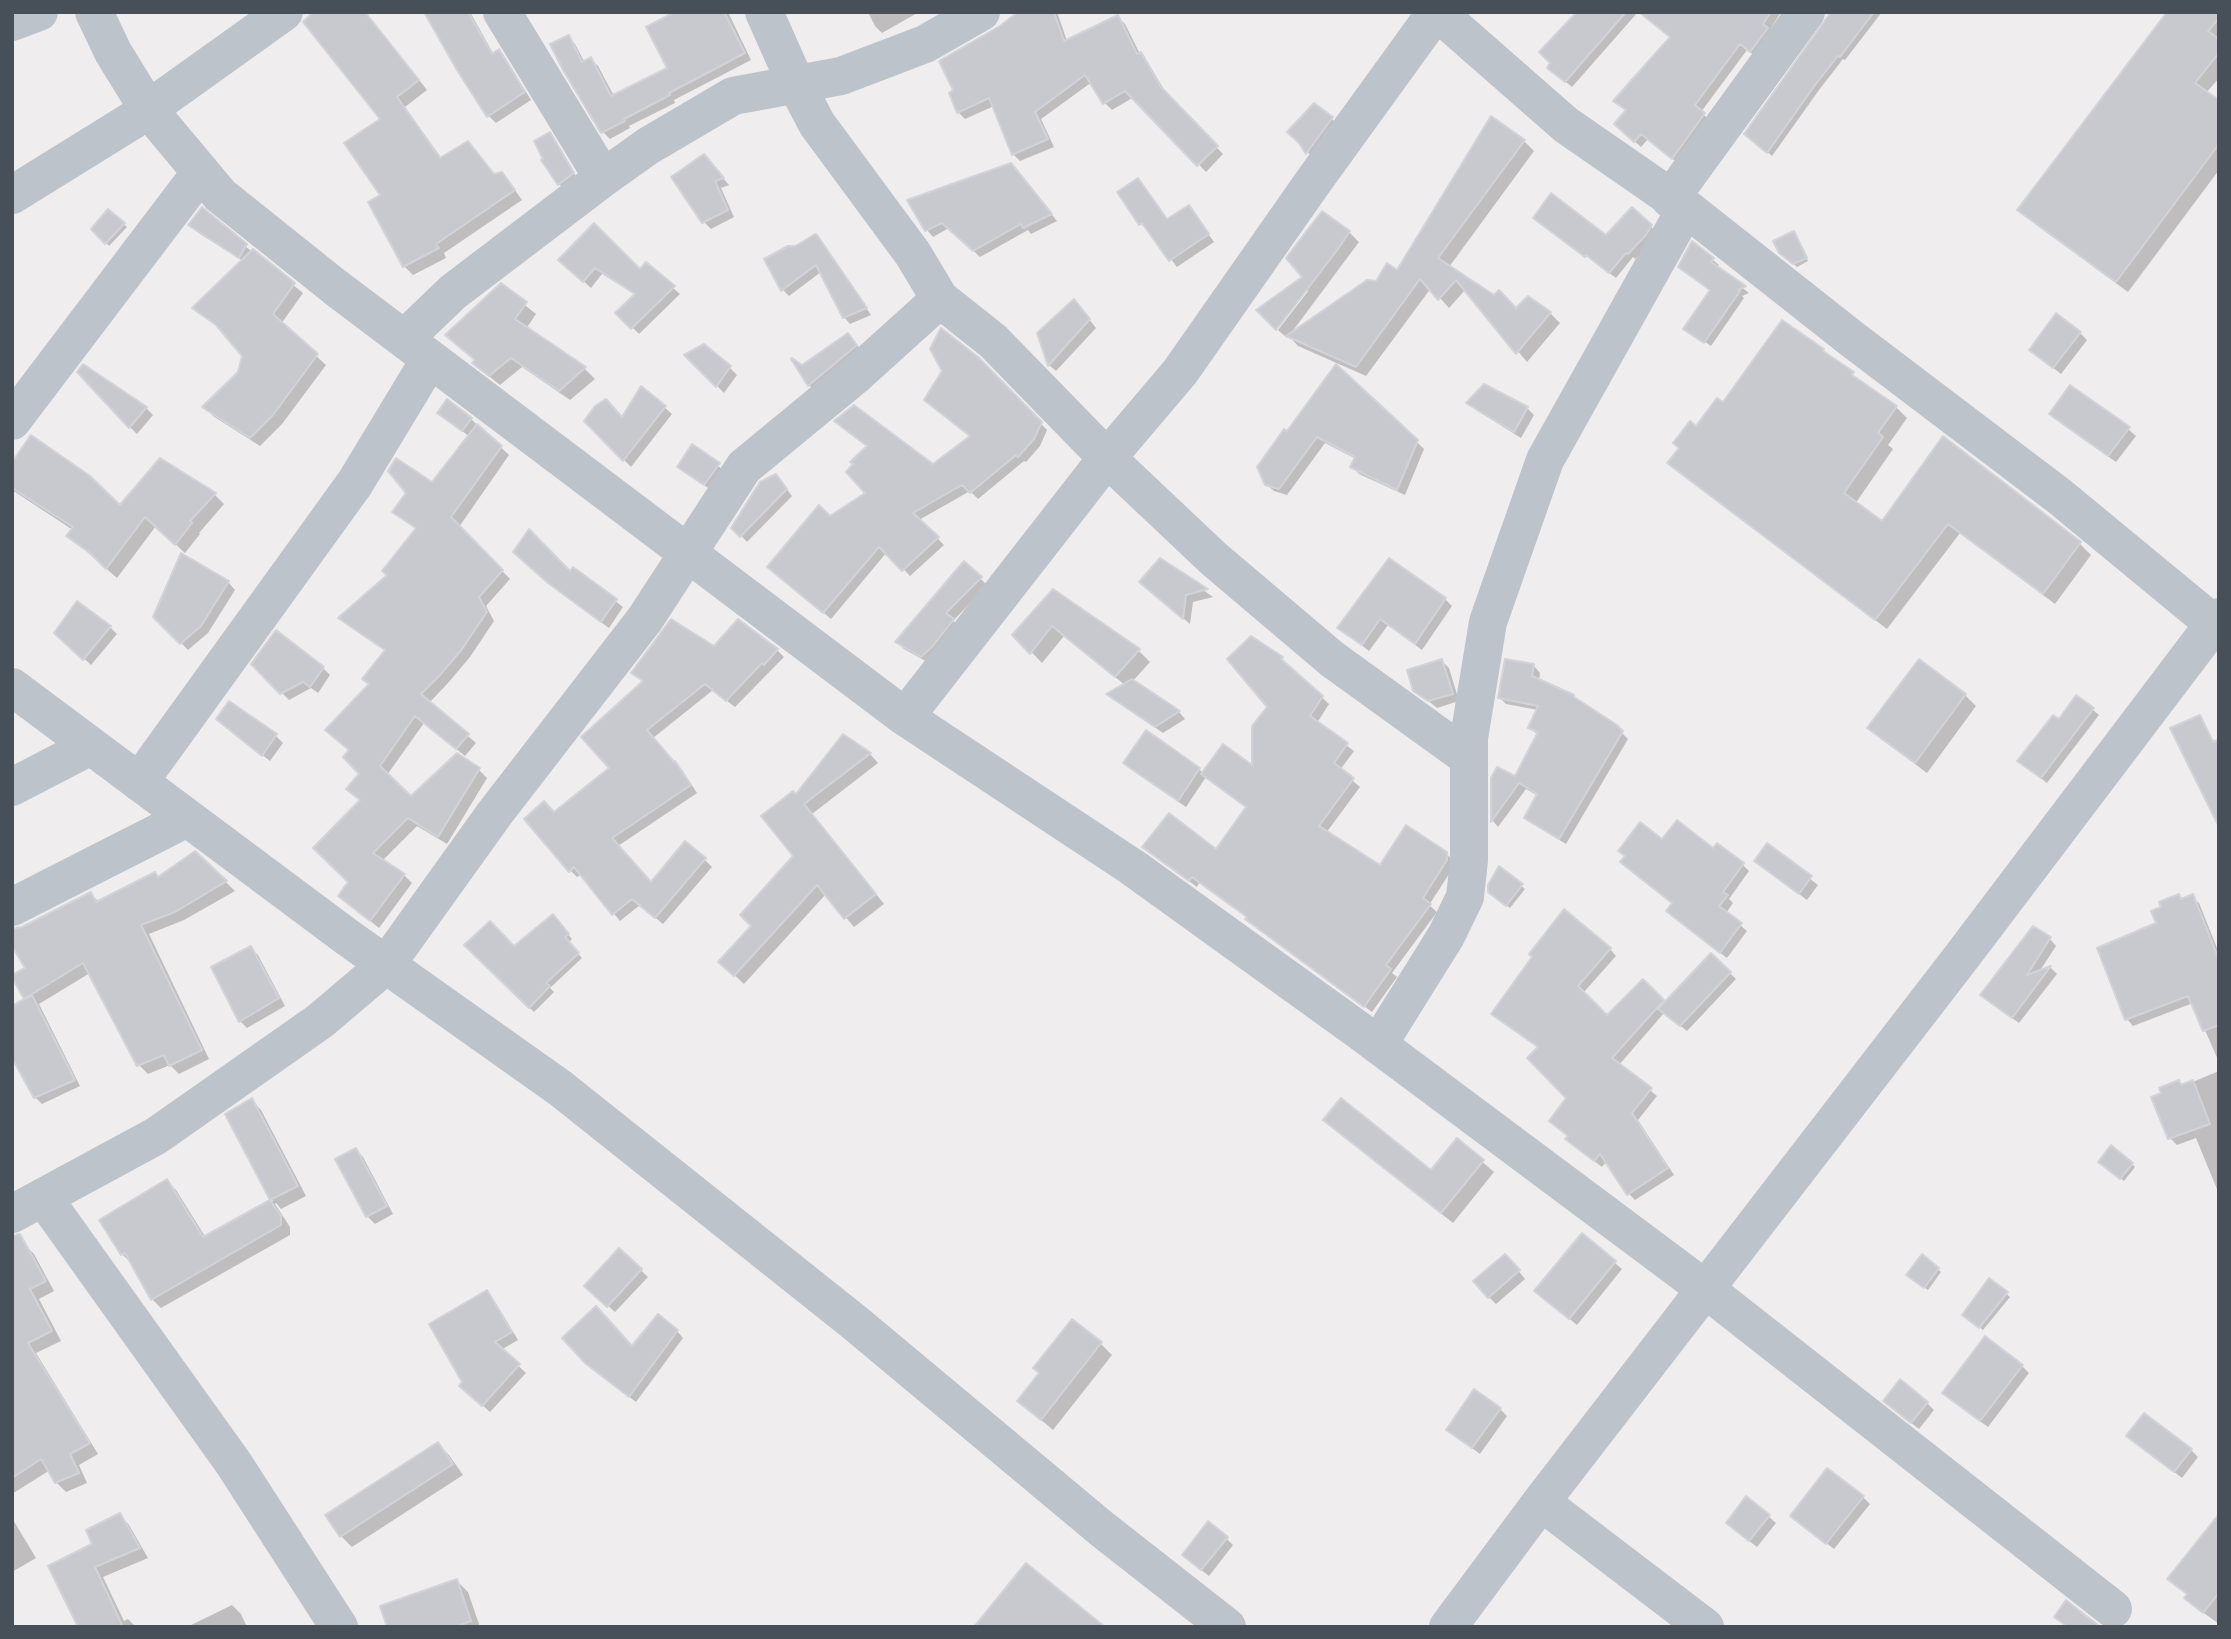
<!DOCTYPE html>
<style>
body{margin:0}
#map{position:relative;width:2231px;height:1639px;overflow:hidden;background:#efeded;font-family:Manrope,sans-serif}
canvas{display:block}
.frame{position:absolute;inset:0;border:14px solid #474f58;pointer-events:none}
</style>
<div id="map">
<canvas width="2231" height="1639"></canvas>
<div class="frame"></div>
</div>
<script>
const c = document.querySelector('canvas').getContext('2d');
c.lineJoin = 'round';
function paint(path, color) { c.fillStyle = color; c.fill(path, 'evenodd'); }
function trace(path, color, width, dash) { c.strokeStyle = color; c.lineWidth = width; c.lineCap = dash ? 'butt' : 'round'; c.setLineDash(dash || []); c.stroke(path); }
const shadow = new Path2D(`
 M365 12 427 90 405 107 442 159 476 152 495 176 501 174 510 183 522 200 444 253 446 258 413 275 404 266 383 196V119Z
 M426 12H470L494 55 499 51 506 59 531 100 496 123 489 116Z
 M679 12H728L751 60 674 100 675 103 629 126 630 128 610 139 603 132 568 37 575 44 585 63 591 59 598 66 614 96 669 69Z
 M868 12H919L882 33 875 26Z
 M1021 12H1057L1067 41 1118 17 1125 24 1140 54 1147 61 1168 96 1223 154 1206 172 1134 97 1112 110 1105 103 1092 82 1041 119 1054 147 1020 161 1013 154 994 106 965 119 958 112 1001 27Z
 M1579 12H1638L1572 87 1549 68Z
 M1640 12H1781L1769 31 1757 57 1747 50 1701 112 1710 121 1679 164 1648 139 1641 147 1622 130 1627 111 1671 37Z
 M1833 12H1882L1845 60 1843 59 1819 90 1772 156 1751 138Z
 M2219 18V78L2206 93 2219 102V170L2128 292 2031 221 2020 210Z
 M1491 118 1524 141 1534 151 1449 267 1516 310 1550 313 1560 323 1527 362 1466 289 1449 308 1431 288 1366 376 1298 346 1289 336 1287 338 1278 330 1309 290 1302 294 1304 278 1349 232 1359 242 1289 336 1397 272Z
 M1332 119 1339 126 1314 160 1301 143Z
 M552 138 576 176 562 187 559 184Z
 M711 164 729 185 721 188 734 217 711 229 704 222Z
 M1017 172 1057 221 1031 234 1028 230 980 257 949 228 933 237 927 230Z
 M1138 180 1168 221 1189 207 1214 242 1177 267 1149 230 1148 231 1141 224 1119 193Z
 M109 212 127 227 109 246 94 229Z
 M1535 218 1607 237 1650 226 1657 232 1652 241 1635 259 1633 257 1616 278Z
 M190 225 245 246 303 293 281 324 326 365 282 424 260 446 213 416 205 407 240 373 244 355 224 331 195 308 243 261 197 232Z
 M1794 233 1808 261 1797 267 1784 256Z
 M821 242 871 315 850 324 844 317 821 272 789 296 783 290 767 260Z
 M1693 244 1719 265 1717 268 1749 293 1742 296 1744 298 1711 346 1689 331 1712 290Z
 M560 260 640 272 646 265 680 294 639 334 618 313 636 295 602 274 591 288Z
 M501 286 536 314 526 329 585 369 595 379 570 400 522 367 500 385 485 373 475 363 476 361 447 335Z
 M1081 309 1096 328 1056 371 1049 365 1039 334Z
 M2080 333 2087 340 2061 374 2031 350Z
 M855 342 863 353 816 392 809 385 795 362 802 367Z
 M1823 350 1865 386 1896 407 1907 418 1888 445 1893 449 1855 504 1882 524 1944 438 2080 544 2091 555 2055 604 1960 533 1887 629 1681 473 1670 462 1696 428 1724 405Z
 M687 355 729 367 737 375 724 393Z
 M977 359 1047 430 1040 446 1026 462 1024 461 978 499 970 491 919 520 944 545 910 576 887 552 831 619 776 573 830 518 933 466 971 437 933 407Z
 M1336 366 1424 449 1405 495 1359 474 1352 466 1356 459 1325 443 1287 495 1274 491 1266 484 1287 433Z
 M1469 403 1527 408 1534 415 1521 438 1476 410Z
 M664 407 672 414 631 467 586 421 623 420Z
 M146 408 153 415 137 434 130 427Z
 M439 413 471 419 509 455 459 527 510 579 486 606 494 621 470 657 448 683 429 703 476 743 465 756 424 723 387 775 411 799 479 770 487 778 447 844 417 826 382 861 404 875 412 883 379 928 340 896 350 882 362 801 361 774 351 751 371 685 386 651 349 626 341 618 389 576 417 530 394 512 432 484 470 437Z
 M2058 421 2128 429 2136 436 2116 462Z
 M693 447 726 472 712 491 679 466Z
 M12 465 121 507 214 494 224 504 199 533 200 534 185 553 156 526 117 578 69 536 73 530 12 490Z
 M782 483 792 496 747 542 733 527Z
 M522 559 571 573 574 569 623 607 609 628 557 590Z
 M1161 560 1213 597 1193 602 1190 624 1148 589Z
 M964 563 987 585 953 621 960 627 929 663 904 649 897 642Z
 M228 582 235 590 208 633 188 650 155 616Z
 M1053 592 1139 651 1150 662 1132 682 1179 712 1185 719 1163 733 1116 701 1109 694 1125 685 1064 636 1042 663 1015 635Z
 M1445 599 1452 606 1422 650 1388 625 1369 651 1340 628Z
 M110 627 117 634 91 665 57 633Z
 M1251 638 1281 659 1329 704 1317 723 1354 751 1340 770 1360 787 1326 833 1381 867 1446 853 1453 861V868L1429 905 1437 912 1392 973 1397 977 1372 1012 1254 925 1248 918 1199 883 1197 887 1152 854 1216 851 1248 808 1206 777 1186 807 1132 770 1125 763 1146 733 1204 773 1254 769 1270 707Z
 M715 649 777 650 784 657 735 707 713 690 653 738 682 770 697 793 618 846 651 884 705 860 712 867 663 924 640 905 620 921 582 874 577 877 570 870 555 814 611 768 644 683 633 673Z
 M1442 661 1449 668 1459 701 1437 708 1415 690Z
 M1919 661 1965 695 1976 706 1927 773 1881 739 1870 728Z
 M253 664 323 668 330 675 318 693 311 688 289 700Z
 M1534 666 1540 673 1539 681 1573 696 1615 726 1628 739 1566 844 1533 824 1526 818 1538 796 1526 789 1498 827 1493 821V779L1516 778 1538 735 1530 728 1538 710 1506 704 1500 698Z
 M2077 697 2099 715 2047 783 2025 766Z
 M229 703 276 736 283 743 270 761 225 726Z
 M870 754 878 763 812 814 884 904 854 927 826 894 744 984 730 971 753 926 796 856V796Z
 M1663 842 1713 850 1743 865 1749 871 1729 899 1733 903 1726 913 1747 931 1727 958 1675 918 1674 904 1627 857Z
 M1768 846 1818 885 1807 900 1764 868Z
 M195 853 235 891 184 920 149 934 209 1059 179 1074 170 1065 148 1074 139 1065 90 973 39 1004 80 1086 42 1104 35 1097 12 1054 28 1000 25 998 27 968 23 928 91 894 100 903 159 879Z
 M1499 869 1525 889 1510 908 1493 895Z
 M2178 896 2183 900 2192 897 2199 903 2219 953V1062L2193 1003 2133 1026 2127 1019 2158 924Z
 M557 921 572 939 568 943 582 958 550 988 554 992 534 1012 467 945 514 949Z
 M2050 939 2056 946 2039 972 2051 968 2057 974 2019 1023 1989 1001Z
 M250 948 258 955 285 1006 247 1028 240 1021Z
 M1610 949 1616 956 1583 993 1607 1018 1643 982 1666 1004 1711 955 1736 979 1687 1031 1664 1013 1619 1065 1657 1096 1638 1120 1674 1175 1635 1200 1628 1193 1607 1161 1602 1167 1575 1146 1570 1137 1569 1098 1539 1048 1493 1014Z
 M2219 1071V1194L2196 1138 2177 1145 2170 1138 2163 1094 2178 1082 2183 1086Z
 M252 1100 261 1110 306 1196 281 1209 276 1203 275 1204 290 1227V1235L161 1308 152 1299 132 1264 122 1254 167 1181 176 1190 206 1238 273 1201 228 1115Z
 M1336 1130 1431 1172 1457 1140 1494 1172 1453 1223Z
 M356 1150 363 1157 393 1214 375 1224 367 1216 337 1160Z
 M2103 1164H2132L2135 1167 2124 1181Z
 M1582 1235 1622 1269 1577 1325 1544 1298Z
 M24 1244 34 1254 54 1291 39 1299 61 1341 36 1353 98 1454 79 1465 87 1483 66 1492 56 1482 50 1470 12 1494V1250Z
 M619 1250 648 1277 615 1312 586 1286Z
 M1922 1256 1941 1272 1928 1290 1911 1278Z
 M1512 1263 1525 1279 1496 1304 1489 1297Z
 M1989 1280 2010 1297 1983 1330 1967 1318Z
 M487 1292 494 1300 518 1340 501 1350 526 1373 490 1412 469 1393 465 1383Z
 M677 1331 683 1338 636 1402 593 1369Z
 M1101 1344 1112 1355 1053 1430 1019 1401Z
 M2022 1366 2029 1373 1988 1427 1951 1400Z
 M1927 1403 1934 1410 1919 1429 1892 1408Z
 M1500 1409 1507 1416 1480 1454 1448 1430Z
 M2136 1443 2191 1450 2198 1457 2182 1478Z
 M438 1444 449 1455 463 1475 352 1547 341 1536Z
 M1863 1497 1870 1504 1834 1549 1800 1523Z
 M120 1515 129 1525 148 1558 103 1577 124 1621 128 1619 136 1627H79L95 1545Z
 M1768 1516 1776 1523 1757 1547 1735 1530Z
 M2219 1516V1624L2193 1605 2189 1595 2169 1579Z
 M12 1518 36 1558 12 1572Z
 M1226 1538 1233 1545 1209 1576 1191 1562Z
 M457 1581 468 1592 480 1627H389Z
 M232 1605 241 1614 247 1627H187Z`);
const building = new Path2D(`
 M313 12H365L419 80 397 97 440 158 468 141 494 174 502 172 515 190 436 244 439 248 403 267 368 202 380 195 344 143 380 119 303 22Z
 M424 12H468L492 54 499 49 525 92 487 117 457 70Z
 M675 12H724L745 53 669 93 670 95 624 119 625 121 601 133 563 70 550 44 569 35 582 62 591 57 611 96 667 68 646 27Z
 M1018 12H1054L1064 41 1118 15 1137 54 1141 52 1161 87 1218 146 1197 166 1125 91 1103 104 1085 75 1035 112 1048 139 1012 155 989 98 957 113 949 93 953 90 939 61 1000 26Z
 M1577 12H1626L1565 82 1547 68 1550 63 1539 52Z
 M1639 12H1771L1763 24 1768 28 1750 52 1740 44 1695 105 1705 113 1672 159 1641 134 1634 142 1614 124 1626 110 1613 101 1670 37Z
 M1831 12H1874L1840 57 1838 56 1815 85 1767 153 1744 134Z
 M2167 12H2219V18L2208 31 2219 39V53L2195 83 2219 100V144L2116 282 2017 210Z
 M1314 103 1333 117 1306 154 1299 143 1287 132Z
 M1491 116 1525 140 1438 258 1494 295 1499 290 1516 308 1528 296 1551 312 1516 354 1456 280 1438 300 1420 279 1356 367 1286 336 1367 280 1376 281 1387 263 1397 270Z
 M550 132 574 173 558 185 541 160 543 159 534 141Z
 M704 154 724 178 715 181 728 210 702 223 671 177Z
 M1011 163 1052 214 1023 228 1021 224 973 251 942 223 925 231 907 200Z
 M1138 178 1167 219 1189 205 1209 234 1169 261 1142 223 1139 225 1117 192Z
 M1551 193 1606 235 1632 207 1652 225 1646 235 1628 254 1626 253 1609 273 1586 255 1585 257 1533 218Z
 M202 207 247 244 239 258 188 225Z
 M108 209 125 223 105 244 91 229Z
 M1322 211 1350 231 1338 249 1276 330 1256 310 1302 277 1286 258Z
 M594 223 640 269 646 262 675 286 631 329 615 313 635 294 595 268 583 282 558 260Z
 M1794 231 1807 258 1793 264 1779 253 1773 241Z
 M815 234 817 235 867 308 843 318 816 265 781 291 764 259 788 246H795L804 241Z
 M1692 241 1714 258 1711 262 1746 286 1738 290 1740 291 1704 343 1683 329 1710 290 1678 267Z
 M253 249 295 283 273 314 318 354 273 415 250 438 202 407 238 372 242 356 216 325 192 308Z
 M501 283 527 302 515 319 586 367 559 391 511 358 489 376 472 363 475 360 445 335Z
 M1074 299 1090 319 1048 366 1037 333Z
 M2056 313 2081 332 2053 368 2029 350Z
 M1782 320 1824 349 1823 351 1854 372 1852 375 1897 406 1878 433 1883 437 1844 493 1882 521 1943 436 2081 542 2043 594 1948 524 1875 620 1667 463 1679 448 1673 443 1690 421 1696 426 1717 398 1723 402Z
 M941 328 978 357 1042 422 1034 439 1018 457 1016 455 970 493 962 485 913 513 939 537 902 571 879 547 823 613 767 567 819 505 830 516 865 493 846 472 853 464 850 462 867 446 834 421 854 405 933 464 970 436 924 400 942 371 930 349Z
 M848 333 857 345 808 386 791 359 792 358 802 365Z
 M704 344 731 366 716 387 684 355Z
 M83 364 147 407 129 428 77 372Z
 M1336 364 1418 440 1397 490 1350 467 1355 457 1317 437 1279 489 1265 485 1257 467 1284 429 1287 431Z
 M1484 384 1528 407 1514 432 1466 403Z
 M2070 385 2130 427 2108 456 2049 414Z
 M641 386 666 406 623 461 584 421 595 406 606 399 622 417Z
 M447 399 472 418 462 431 437 413Z
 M477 424 502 446 451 517 503 570 479 597 487 612 462 649 440 675 421 694 469 734 456 749 415 716 380 766 411 796 457 753 480 768 438 837 408 818 373 853 405 874 370 921 338 896 348 882 313 848 360 800 346 789 359 774 343 757 349 750 325 730 369 684 362 679 385 650 338 618 387 575 382 571 416 528 392 512 406 493 388 471 396 458 432 482Z
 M31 435 90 476 120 505 160 458 216 493 190 521 192 523 175 545 145 517 106 569 90 553 66 536 73 527 12 488V462Z
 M692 444 720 463 704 485 677 467Z
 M776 474 787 489 740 537 731 528 760 482Z
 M529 529 570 571 573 567 617 599 601 622 548 583 513 552Z
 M181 553 229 581 201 626 180 644 153 617Z
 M1160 558 1208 589 1186 595 1183 619 1139 582Z
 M1389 558 1446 598 1415 644 1380 619 1362 645 1337 628Z
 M964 561 982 577 946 613 954 619 932 647 921 657 895 642Z
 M1053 589 1140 649 1115 677 1052 626 1030 654 1012 635Z
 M77 601 111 626 83 660 54 633Z
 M671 619 714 646 738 619 778 649 764 665 762 663 726 701 705 684 647 730 674 762 675 761 691 785 612 838 651 882 685 841 706 858 655 918 632 899 612 915 574 867 569 872 524 819 544 801 554 812 609 768 581 737 643 681 631 673Z
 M276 630 324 667 310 687 303 682 280 694 251 664Z
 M1251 636 1283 657 1281 659 1323 696 1310 716 1348 743 1334 763 1354 778 1319 826 1380 865 1406 825 1447 852V860L1423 898 1431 904 1386 965 1391 969 1364 1007 1245 919 1247 917 1192 877 1189 881 1142 847 1169 813 1216 849 1246 807 1201 774 1223 744 1252 765V726L1267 707 1227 659Z
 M1442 659 1453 694 1428 701 1413 691 1407 670Z
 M1505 659 1534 664 1532 676 1574 695V697L1617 725 1623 731 1559 839 1524 818 1537 794 1519 783 1491 822V778L1497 767 1515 776 1538 732 1528 728 1538 706 1498 698Z
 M1919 659 1966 694 1915 763 1867 728Z
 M1132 679 1180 711 1155 727 1106 694Z
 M2076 695 2094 708 2041 778 2017 761 2053 715 2059 719Z
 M229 701 277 734 262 756 216 719Z
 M2200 715 2213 742 2219 739V827L2170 728Z
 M1146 730 1200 768 1178 801 1123 763Z
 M843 734 871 753 804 804 876 894 844 919 817 885 734 976 718 962 751 926 740 915 793 856 761 816 793 791 796 794Z
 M1677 820 1713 848 1717 843 1744 863 1723 892 1728 895 1719 906 1742 923 1720 953 1666 911 1672 903 1620 862 1625 856 1618 851 1640 822 1662 839Z
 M1767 843 1812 876 1799 894 1754 861Z
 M195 851 227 881 175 912 141 925 202 1050 169 1066 164 1055 137 1066 83 963 24 999 12 977V975L25 968 12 946V929L22 927 91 892 96 902 155 872 158 877Z
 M1499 866 1523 884 1506 906 1488 892V885Z
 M2179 894 2181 899 2193 894 2219 960V1025L2203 1031 2188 996 2125 1020 2097 948 2156 923 2151 911 2161 907 2159 902Z
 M1564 909 1611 948 1578 986 1607 1015 1643 979 1664 1000 1612 1058 1652 1088 1632 1113 1668 1168 1627 1195 1600 1154 1594 1161 1565 1139 1568 1136 1549 1121 1566 1098 1527 1058 1538 1047 1491 1014 1532 957 1529 954Z
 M553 914 569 934 565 937 579 953 546 983 550 986 529 1008 464 945 490 921 514 946Z
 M2033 926 2051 937 2027 975 2051 966 2012 1018 1980 995Z
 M251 946 279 998 239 1022 211 967Z
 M1711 953 1731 972 1680 1026 1658 1009Z
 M32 995 75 1080 34 1098 12 1058V1006Z
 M2179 1080 2181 1085 2193 1080 2210 1124 2168 1139 2151 1097 2161 1093 2159 1088Z
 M252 1098 298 1186 270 1200 225 1114Z
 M1341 1098 1431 1170 1457 1138 1484 1160 1441 1213 1323 1120Z
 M2111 1145 2133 1163 2120 1179 2098 1162Z
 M356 1148 387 1206 366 1217 335 1159Z
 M167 1179 203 1237 270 1200 281 1216V1225L151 1300 125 1253 121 1255 99 1220Z
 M1582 1233 1616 1261 1569 1319 1534 1291Z
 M20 1234 46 1281 30 1289 52 1331 28 1343 90 1443 70 1454 79 1473 55 1483 41 1459 12 1478V1236Z
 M619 1248 642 1269 607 1307 584 1286Z
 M1505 1254 1520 1270 1488 1298 1473 1281Z
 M1922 1254 1939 1268 1924 1288 1906 1275Z
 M1989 1278 2008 1292 1979 1328 1962 1315Z
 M487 1290 512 1332 495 1342 520 1364 482 1406 459 1386 462 1382 429 1324Z
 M596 1306 632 1346 658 1314 678 1330 629 1397 585 1363 562 1338Z
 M1072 1319 1102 1342 1041 1420 1017 1401 1039 1373 1033 1368Z
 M1985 1336 2023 1365 1980 1421 1942 1393Z
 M1900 1379 1928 1402 1911 1423 1883 1401Z
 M1474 1389 1501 1408 1472 1448 1446 1430Z
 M2144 1413 2192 1449 2174 1472 2126 1436Z
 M438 1442 453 1464 340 1537 325 1515Z
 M1827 1468 1864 1496 1826 1544 1790 1516Z
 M1746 1496 1770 1515 1749 1541 1726 1523Z
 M120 1513 140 1548 95 1567 123 1627H78L48 1566 92 1544 86 1530Z
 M2219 1514V1593L2203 1613 2184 1598 2187 1594 2167 1579Z
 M1208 1521 1228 1537 1201 1570 1182 1555Z
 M1026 1563 1105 1627H974Z
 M457 1579 471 1621 455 1627H387L380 1606Z
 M2066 1600 2099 1626 2101 1627H2068L2054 1617Z`);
const minor = new Path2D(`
 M94 12 113 52 148 109 220 195 335 287 905 717 1132 867 1361 1032 1704 1288 2113 1609
 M502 12 603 178
 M764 12 796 84 817 124 913 254 940 299 993 341 1107 458 1214 559 1332 659 1469 758
 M1437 12 1566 125 1686 208 1852 339 2059 496 2219 628
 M12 22 39 12
 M12 195 133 120 284 12
 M1670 199 1806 12
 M404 339 453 292 603 178 648 146 733 96 841 76 925 44 981 12
 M12 421 201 172
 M12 687 347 937 560 1088 854 1322 1102 1529 1227 1627
 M905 717 1107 458 1180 372 1313 182 1436 12
 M139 782 355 483 430 359
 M12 787 91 746
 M12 907 187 818
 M1378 1045 1446 936 1465 897 1469 860V738L1488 622 1545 460 1686 208
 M43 1197 234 1464 339 1627
 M12 1214 156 1136 320 1021 386 965 495 813 645 619 744 467 857 374 940 299
 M1541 1502 1705 1627
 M1448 1627 1541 1502 1963 955 2219 617`);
paint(shadow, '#0003');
paint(building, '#c7c9cf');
trace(building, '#d1d3d8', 2);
trace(minor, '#bdc3ca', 38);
</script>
